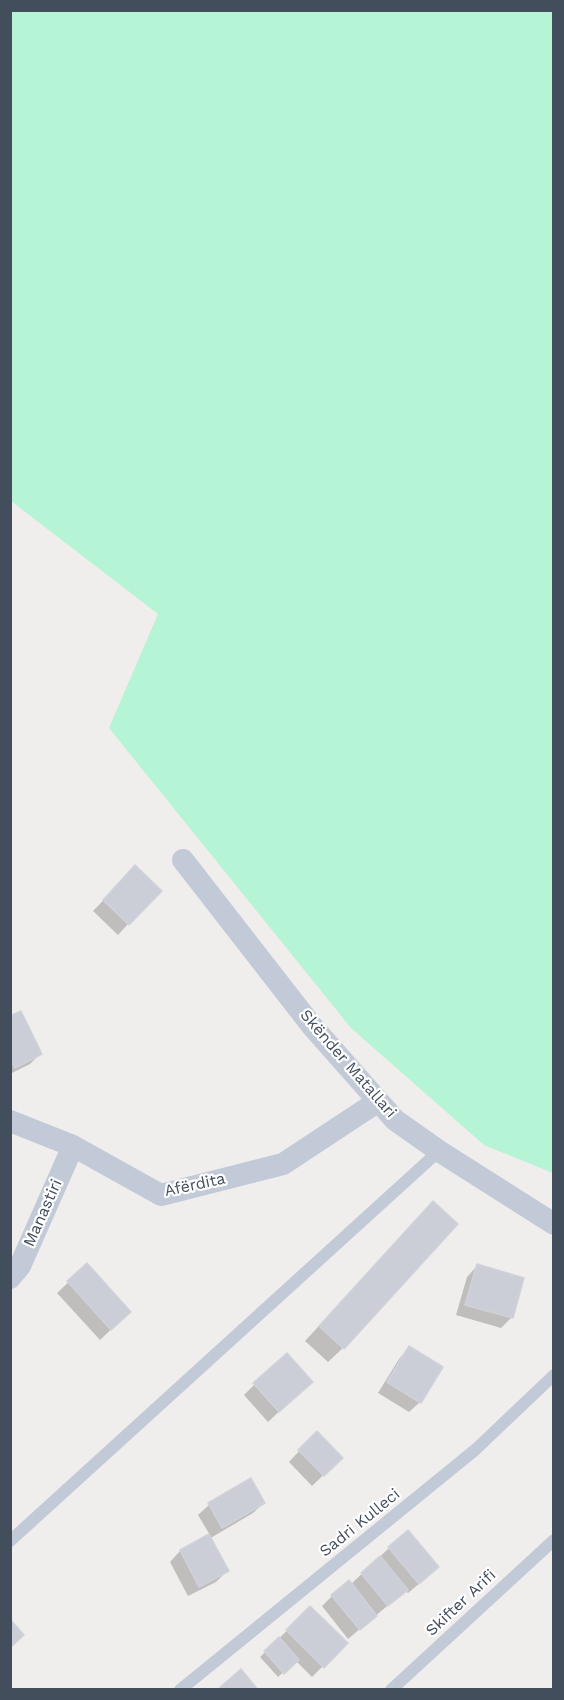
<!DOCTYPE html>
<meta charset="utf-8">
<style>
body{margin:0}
#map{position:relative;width:564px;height:1700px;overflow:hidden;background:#f0eded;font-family:"Work Sans",sans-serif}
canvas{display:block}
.frame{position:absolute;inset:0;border:12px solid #434e5d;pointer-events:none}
</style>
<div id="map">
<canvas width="564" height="1700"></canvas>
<div class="frame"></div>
</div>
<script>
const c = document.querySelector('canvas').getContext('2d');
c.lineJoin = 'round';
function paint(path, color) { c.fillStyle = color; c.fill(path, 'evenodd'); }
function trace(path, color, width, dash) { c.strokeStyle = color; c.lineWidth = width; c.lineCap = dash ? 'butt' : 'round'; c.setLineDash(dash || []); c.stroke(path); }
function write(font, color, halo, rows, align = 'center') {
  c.font = font + ' "Work Sans",sans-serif'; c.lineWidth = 4.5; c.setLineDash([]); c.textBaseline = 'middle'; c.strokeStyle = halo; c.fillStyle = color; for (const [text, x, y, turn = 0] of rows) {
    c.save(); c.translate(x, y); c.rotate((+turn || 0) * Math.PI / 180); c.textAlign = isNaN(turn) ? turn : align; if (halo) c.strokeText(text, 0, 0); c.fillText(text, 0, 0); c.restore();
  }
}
const green = new Path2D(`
 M10 11H553V1173L484 1145 351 1028 109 728 158 614 11 501Z`);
const shadow = new Path2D(`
 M125 878 128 924 118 935 93 911Z
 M10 1018 40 1054 30 1064 10 1074Z
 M418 1218 343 1348 328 1362 305 1341Z
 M87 1265 118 1323 100 1340 57 1293Z
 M477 1266 512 1317 501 1328 456 1315 467 1277Z
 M409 1348 420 1402 409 1412 378 1393 399 1359Z
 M254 1385 300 1392 268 1422 244 1395Z
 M316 1433 341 1458 312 1486 289 1462Z
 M264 1503 253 1513 209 1539 227 1571 216 1582 188 1596 170 1562 180 1551 210 1535 198 1515 209 1505Z
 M389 1548 427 1577 408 1593 405 1591 348 1639 322 1606 332 1596 350 1585Z
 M310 1608 346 1643 312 1677 296 1661 278 1677 260 1657Z`);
const building = new Path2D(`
 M135 865 162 891 129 925 103 900Z
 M21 1011 42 1054 15 1068 10 1059V1016Z
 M433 1201 458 1224 344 1349 319 1326Z
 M87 1263 131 1312 111 1330 67 1281Z
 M477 1264 524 1278 513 1318 465 1305Z
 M409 1346 443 1367 421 1403 387 1382Z
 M287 1353 313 1382 279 1412 253 1383Z
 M317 1431 343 1458 324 1476 298 1450Z
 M251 1478 265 1503 222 1528 208 1503Z
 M408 1530 439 1567 419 1584 388 1547Z
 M209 1534 229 1571 199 1587 180 1550Z
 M380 1556 408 1590 388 1606 361 1573Z
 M349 1580 377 1616 360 1630 331 1595Z
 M310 1606 348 1643 324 1668 286 1630Z
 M10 1619 24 1635 10 1648Z
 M279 1637 299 1660 284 1674 264 1651Z
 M241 1669 258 1690H217Z`);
const service = new Path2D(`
 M10 1541 439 1151
 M180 1690 475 1450 554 1375
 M391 1690 554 1540`);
const minor = new Path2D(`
 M183 860 312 1026 395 1120 439 1151 554 1224
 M10 1121 73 1146 161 1195 283 1164 377 1102
 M10 1278 20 1266 73 1146`);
const streetNames = [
 ["Skënder Matallari",348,1064,49],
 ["Afërdita",195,1185,-12],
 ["Manastiri",43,1213,-66],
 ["Sadri Kulleci",360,1523,-39],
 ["Skifter Arifi",461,1603,-43]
];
paint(green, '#b5f4d5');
paint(shadow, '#0003');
paint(building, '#cbced6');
trace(building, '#d0d2da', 1.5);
trace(service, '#c2cad7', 12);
trace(minor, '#c2cad7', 22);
write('16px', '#434e5d', '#fff', streetNames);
</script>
